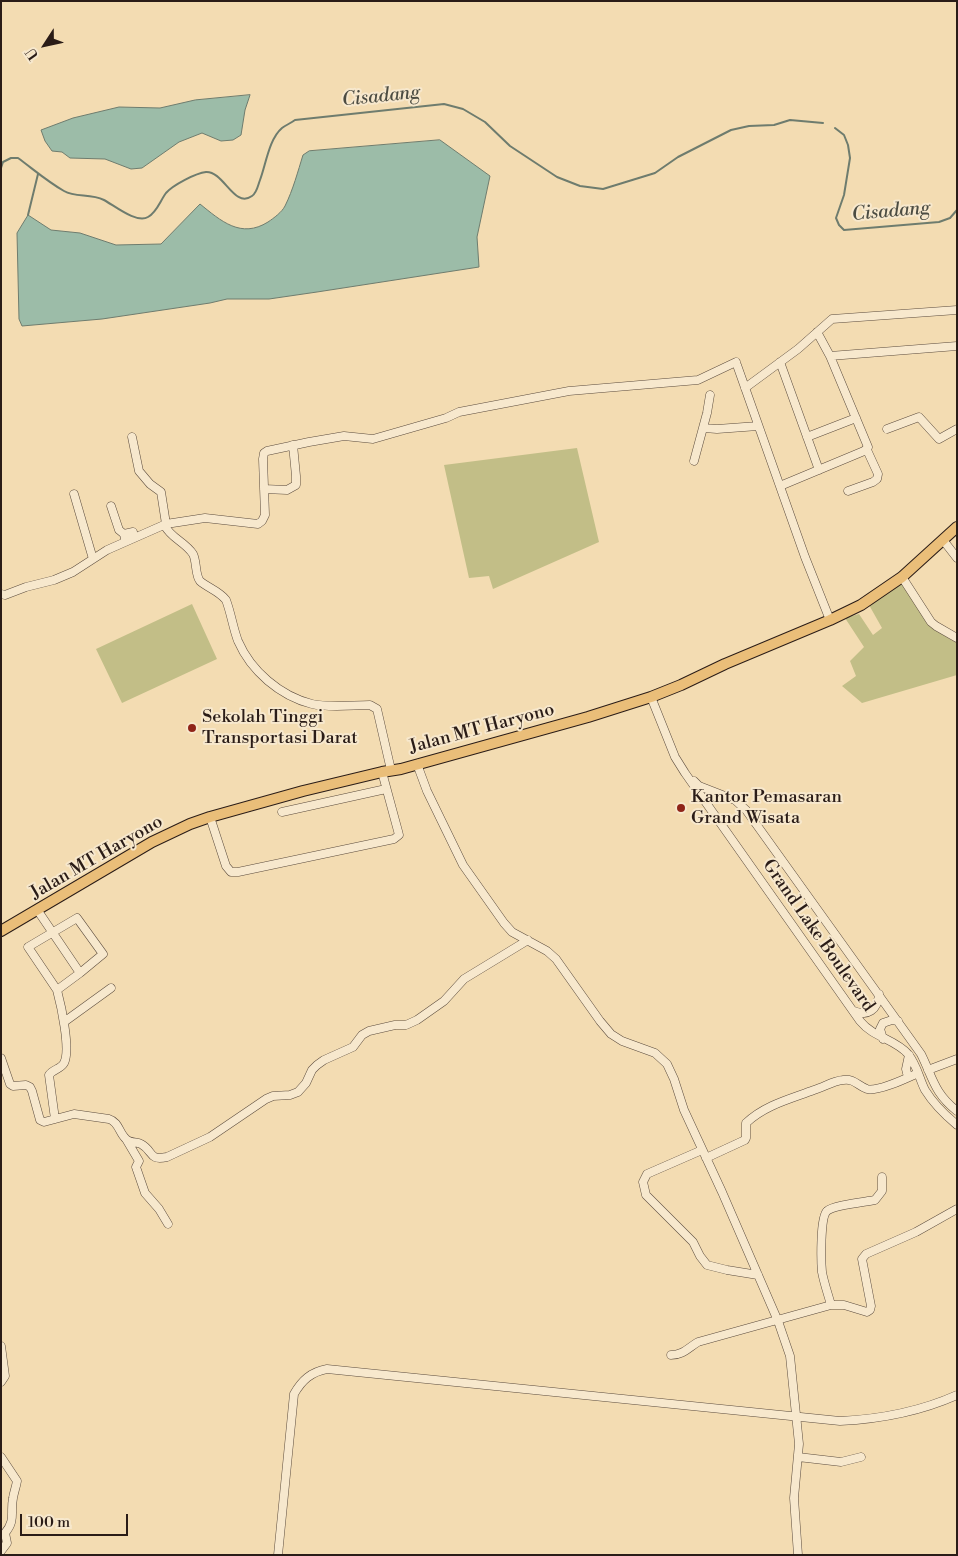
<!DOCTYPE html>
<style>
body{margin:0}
#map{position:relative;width:958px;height:1556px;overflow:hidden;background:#f3dcb2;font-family:"Libre Bodoni",serif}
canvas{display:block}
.frame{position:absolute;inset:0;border:2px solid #2a1c17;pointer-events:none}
.north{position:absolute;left:20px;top:20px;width:50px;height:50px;-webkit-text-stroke:4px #f7e8cd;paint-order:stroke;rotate:235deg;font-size:14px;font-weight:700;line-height:20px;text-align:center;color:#2a1c17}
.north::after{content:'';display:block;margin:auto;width:18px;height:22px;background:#2a1c17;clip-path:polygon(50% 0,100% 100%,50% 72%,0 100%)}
.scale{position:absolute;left:20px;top:1514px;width:108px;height:22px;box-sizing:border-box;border:2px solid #2a1c17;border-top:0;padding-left:6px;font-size:15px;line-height:18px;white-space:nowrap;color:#2a1c17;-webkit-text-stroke:4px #f7e8cd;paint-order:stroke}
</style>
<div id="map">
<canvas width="958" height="1556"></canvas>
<div class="frame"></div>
<div class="north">U</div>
<div class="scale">100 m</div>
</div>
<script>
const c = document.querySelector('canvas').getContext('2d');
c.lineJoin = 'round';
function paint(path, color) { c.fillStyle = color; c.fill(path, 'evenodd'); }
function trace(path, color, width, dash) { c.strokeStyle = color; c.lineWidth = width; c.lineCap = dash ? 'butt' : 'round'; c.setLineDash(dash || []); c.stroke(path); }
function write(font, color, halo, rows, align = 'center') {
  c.font = font + ' "Libre Bodoni",serif'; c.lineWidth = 4; c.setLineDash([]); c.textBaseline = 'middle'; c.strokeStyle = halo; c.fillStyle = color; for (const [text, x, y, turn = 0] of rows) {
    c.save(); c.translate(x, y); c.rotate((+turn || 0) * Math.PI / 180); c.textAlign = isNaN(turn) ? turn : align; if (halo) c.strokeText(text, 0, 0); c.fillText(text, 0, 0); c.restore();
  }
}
const green = new Path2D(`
 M577 448 599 542 493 589 489 576 469 578 444 465Z
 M902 583C918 608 929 629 957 643V675L862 703 842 686 856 676 850 661 864 647 845 618 859 614 873 635 882 628 869 605Z
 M192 604 217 659 122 703 96 649Z`);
const water = new Path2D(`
 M250 95 245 110 241 135 233 140 221 141 202 133 179 142 142 168 131 169 105 159 70 158 62 152 52 151 45 141 41 130 73 118 119 107 160 108 195 100Z
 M440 140 490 176 477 237 479 267 317 292 269 299H227L210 303 102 319 22 326 19 319 17 233 28 215 51 230 80 233 116 245 161 244 200 204C221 221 241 239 268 222 274 218 282 212 285 206 293 190 298 171 303 155L309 151Z`);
const stream = new Path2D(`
 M835 128 844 135 848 145 850 158 844 195 836 218 839 225 844 230 939 222 950 218 957 210
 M1 168 3 162 11 158H18C33 169 48 182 64 191 76 198 90 193 104 200 115 206 137 224 148 217 157 212 160 201 166 193 173 185 196 173 206 172 224 171 234 209 252 196 257 193 258 185 260 180 266 164 269 139 282 128 286 125 291 123 295 120L444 104 463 109 485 122 510 146 557 177 580 186 603 189 655 173 678 157 731 130 749 126 774 125 790 120 823 123
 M28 215 38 174`);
const minor = new Path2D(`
 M830 356 957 346
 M780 362 819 470
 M737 365 805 557 830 620
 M745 388 798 349 832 319 957 310
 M704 428 717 429 758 426
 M887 429 919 417 939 439 957 429
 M132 437 139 471 150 484 161 492 166 524
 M807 437 856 418
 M694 461 707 413 710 395
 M780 486 864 451 868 447 830 356 817 332
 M264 489 287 490 296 485V476L293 445
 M848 491 873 482 877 479 878 474 867 450
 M74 494 93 559
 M111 506 119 530 124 534
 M165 526C171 538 185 542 193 554 197 562 195 575 200 581 208 588 219 591 226 600 231 613 233 628 238 641 251 671 280 696 312 704 329 708 353 705 370 705L377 709 391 770
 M125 539 124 534 133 532
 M943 540 957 558
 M902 577 931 622 936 626 957 638
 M1 594 5 595 26 587 54 580 73 572 107 550 166 524 205 518 258 524 262 521 265 515 263 459 264 453 267 451 309 442 344 436 373 439 446 418 459 412 569 391 698 380 736 362
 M651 697 675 757 685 773 860 1021C874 1038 895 1039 908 1054 917 1065 919 1078 925 1090 933 1103 945 1115 957 1125
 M417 764 427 791 463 865 504 923 512 932 547 951 556 959 600 1021 611 1034 622 1041 655 1053 667 1064 674 1079 684 1110 722 1192 778 1321 790 1356 799 1444 794 1498 798 1555
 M694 781 699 786 735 800 746 810 921 1054C933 1078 934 1093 957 1111
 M282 812 386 789
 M210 817 226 866 231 872H238L394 839 399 835 398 831 382 772
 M38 911 80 973 57 990C61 1005 71 1050 64 1063 61 1069 53 1069 49 1075L55 1119
 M57 990 28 947 77 918 103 954 80 973
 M854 1011C867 1017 878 1010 879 994
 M64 1022 111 988
 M883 1039 880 1029 883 1023 892 1020 898 1021
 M1 1058 10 1084 13 1086 26 1085 30 1087 32 1091 40 1120 44 1122 74 1114 109 1119C119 1122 119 1133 126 1139 130 1143 137 1142 141 1144 154 1151 148 1161 167 1157L210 1137 266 1099 273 1096 290 1095 298 1092 306 1083 312 1070 317 1065 324 1060 353 1047 362 1035 369 1031 395 1025H406L417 1020 444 1001 464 979 528 940
 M928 1070 957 1059
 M908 1077 906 1069 909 1055
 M126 1139 139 1161 136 1167 145 1193 159 1209 168 1224
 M702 1150 647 1174 643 1182 646 1195 693 1242 700 1256 707 1265 727 1270 758 1275
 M706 1158 745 1140 746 1138V1123C765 1105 790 1099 814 1090 824 1087 833 1081 843 1080 854 1078 858 1086 867 1089 878 1092 907 1078 918 1073
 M831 1305C828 1294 824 1283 822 1272 821 1262 820 1217 827 1211 833 1205 865 1202 875 1200L882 1191V1177
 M1 1346 5 1376 1 1382
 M671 1355C683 1355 688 1348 698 1342L831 1305H844L867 1312 870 1310 871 1306 862 1259 866 1254 916 1232 957 1209
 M1 1457 17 1481C16 1487 14 1492 13 1498 10 1513 16 1520 5 1533L7 1543 1 1551
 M798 1457 841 1462 861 1457
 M278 1555 294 1394C302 1380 311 1372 327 1369L840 1421C881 1419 919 1412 957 1395`);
const major = new Path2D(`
 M1 931 152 842 190 824 210 817 303 791 382 772 401 769 588 717 651 697 681 685 725 664 830 620 861 605 902 577 957 527`);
const markers = [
 [192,728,5,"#8f2418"],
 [681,808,5,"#8f2418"]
];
const poiNames = [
 ["Sekolah Tinggi",202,718],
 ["Transportasi Darat",202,739],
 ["Kantor Pemasaran",691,798],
 ["Grand Wisata",691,819]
];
const streetNames = [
 ["Jalan MT Haryono",482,729,-15],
 ["Jalan MT Haryono",97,858,-30],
 ["Grand Lake Boulevard",818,936,55]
];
const waterNames = [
 ["Cisadang",381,97,-6],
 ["Cisadang",891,212,-5]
];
paint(green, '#c2be87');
paint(water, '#9cbca8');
trace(water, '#6e7c6e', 1);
trace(stream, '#6e7c6e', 2);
trace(minor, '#5c4c3e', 9);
trace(major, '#2a1c17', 12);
trace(minor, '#f7e8cd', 8);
trace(major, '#eabe79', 10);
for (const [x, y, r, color] of markers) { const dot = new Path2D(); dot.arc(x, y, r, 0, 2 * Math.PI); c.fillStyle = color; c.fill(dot); trace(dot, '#f7e8cd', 2); }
write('18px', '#2a1c17', '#f7e8cd', poiNames, 'left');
write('18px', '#2a1c17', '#f7e8cd', streetNames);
write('italic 19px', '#4c4c42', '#f7e8cd', waterNames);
</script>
